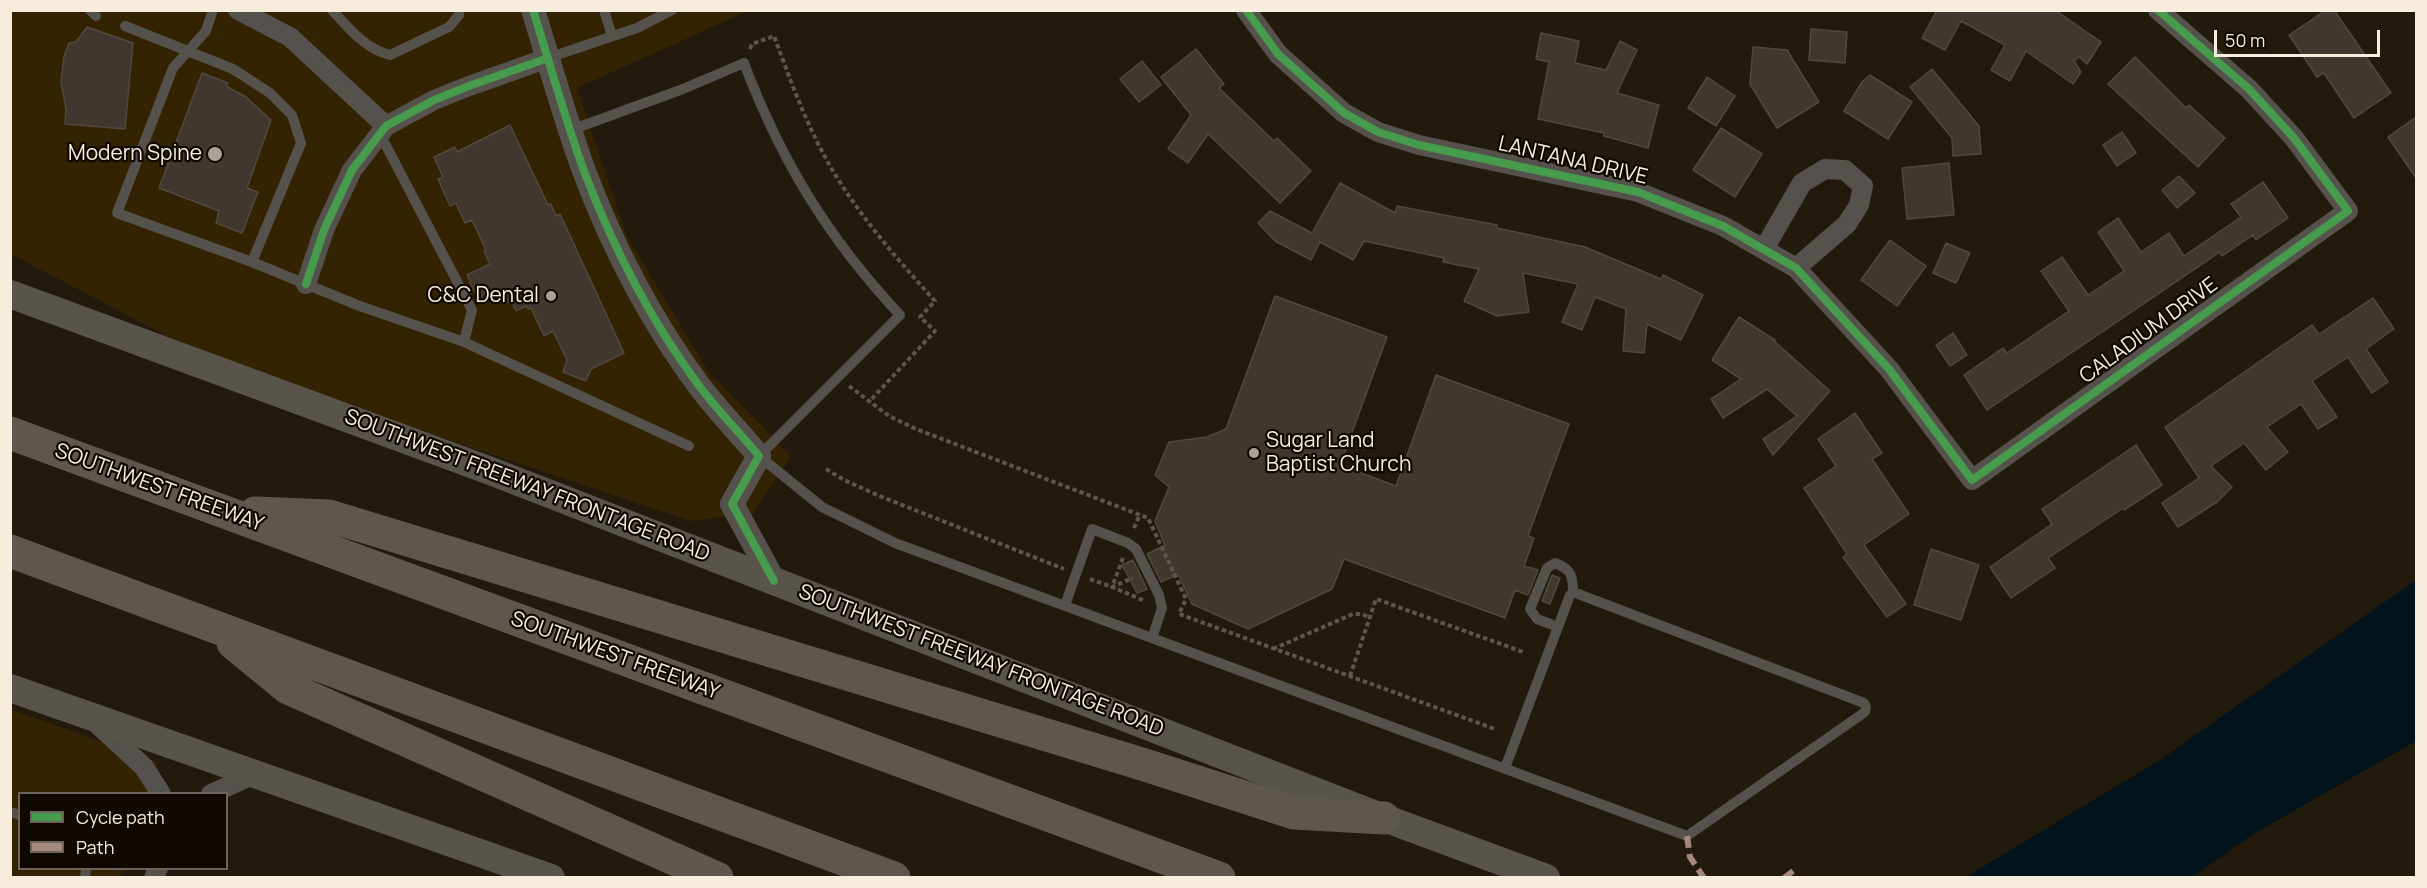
<!DOCTYPE html>
<style>
body{margin:0}
#map{position:relative;width:2427px;height:888px;overflow:hidden;background:#221a0c;font-family:Manrope,sans-serif}
canvas{display:block}
.frame{position:absolute;inset:0;border:12px solid #f7eddd;pointer-events:none}
.legend{position:absolute;left:18px;top:792px;width:210px;height:78px;box-sizing:border-box;background:#0f0902;border:2px solid #6c645a;margin:0;padding:8px 10px;list-style:none;font-size:18px;color:#f7eddd}
.legend li{display:flex;align-items:center;gap:12px;height:30px}
.legend b{width:30px;border:2px solid #6c645a}
.scale{position:absolute;left:2214px;top:30px;width:166px;height:27px;box-sizing:border-box;border:3px solid #f7eddd;border-top:0;padding-left:8px;font-size:18px;line-height:21px;white-space:nowrap;color:#f7eddd;-webkit-text-stroke:4px #0f0902;paint-order:stroke}
</style>
<div id="map">
<canvas width="2427" height="888"></canvas>
<div class="frame"></div>
<ul class="legend">
<li><b style="height:8px;background:#469c4c"></b>Cycle path</li>
<li><b style="height:8px;background:#a5887d"></b>Path</li>
</ul>
<div class="scale">50 m</div>
</div>
<script>
const c = document.querySelector('canvas').getContext('2d');
c.lineJoin = 'round';
function paint(path, color) { c.fillStyle = color; c.fill(path, 'evenodd'); }
function trace(path, color, width, dash) { c.strokeStyle = color; c.lineWidth = width; c.lineCap = dash ? 'butt' : 'round'; c.setLineDash(dash || []); c.stroke(path); }
function write(font, color, halo, rows, align = 'center') {
  c.font = font + ' Manrope,sans-serif'; c.lineWidth = 4.5; c.setLineDash([]); c.textBaseline = 'middle'; c.strokeStyle = halo; c.fillStyle = color; for (const [text, x, y, turn = 0] of rows) {
    c.save(); c.translate(x, y); c.rotate((+turn || 0) * Math.PI / 180); c.textAlign = isNaN(turn) ? turn : align; if (halo) c.strokeText(text, 0, 0); c.fillText(text, 0, 0); c.restore();
  }
}
const built = new Path2D(`
 M10 11H748L577 88 627 236 710 374 791 456 753 514 691 521 216 362 11 254Z
 M10 709 158 762 148 793 20 794V868L123 869 120 877H11Z`);
const water = new Path2D(`
 M2416 580V741L2255 833 2192 877H1966L2160 760Z`);
const building = new Path2D(`
 M1937 10H2055L2101 42 2087 64 2079 57 2074 61 2081 72 2073 84 2026 51 2010 81 1991 70 2005 45 1961 21 1945 50 1922 38Z
 M2326 10H2334L2391 93 2354 118 2324 73 2317 77 2289 35Z
 M87 27 133 43 125 129 65 124 66 109 61 82 64 56 69 43 76 42Z
 M1811 29 1847 32 1845 63 1809 60Z
 M1541 33 1579 41 1575 63 1606 70 1620 41 1637 50 1617 93 1659 105 1648 148 1604 136V133L1538 119 1549 62 1536 59Z
 M1753 47 1787 50 1819 102 1777 128 1750 84Z
 M1196 49 1224 84 1219 88 1274 141 1277 138 1311 171 1280 203 1208 134 1188 163 1168 149 1191 115 1161 77Z
 M2135 57 2186 108 2189 105 2225 138 2198 167 2108 84Z
 M1142 61 1161 85 1139 102 1120 79Z
 M1932 69 1979 126 1981 154 1953 156 1952 138 1910 87Z
 M202 73 228 83 226 86 246 97 271 120 247 188 258 192 242 233 216 223 219 211 159 188Z
 M1870 75 1912 102 1888 139 1844 111 1862 82Z
 M1707 77 1735 96 1716 126 1688 108Z
 M2416 117V178L2388 137Z
 M510 125 548 205 551 204 556 216 560 214 624 353 591 369 586 381 563 372 567 360 553 331 544 336 531 308 528 309 526 306 516 311 511 301 508 303 502 291 479 302 467 275 490 264 484 251 486 250 472 220 465 223 456 203 450 206 438 179 443 177 434 157 455 147 457 152Z
 M1721 128 1762 154 1735 197 1693 170Z
 M2122 132 2136 153 2117 166 2103 145Z
 M1949 163 1954 215 1907 219 1902 168Z
 M2179 176 2195 193 2177 208 2162 190Z
 M2263 182 2288 218 2256 240 2253 235 2222 256 2220 252 1987 410 1964 375 2003 348 2007 353 2069 311 2041 271 2062 257 2088 295 2124 271 2098 232 2118 218 2141 252 2169 233 2184 256 2241 217 2231 204Z
 M1340 183 1395 213 1397 206 1497 225V228L1585 247 1661 279 1663 275 1703 295 1681 340 1647 324 1644 353 1623 351 1626 309 1595 297 1582 330 1562 322 1578 284 1523 273 1529 312 1497 316 1464 301 1479 269 1443 262 1444 258 1364 241 1353 260 1320 242 1311 260 1275 241 1258 223 1270 211 1312 233Z
 M1890 240 1926 266 1897 306 1861 280Z
 M1946 243 1970 253 1956 283 1933 273Z
 M1275 296 1387 337 1340 465 1396 486 1436 375 1569 424 1528 536 1534 538 1524 566 1538 570 1528 595 1515 590 1505 618 1344 559 1332 589 1248 629 1192 604 1178 574 1161 582 1147 554 1165 545 1155 521 1169 487 1155 475 1169 442 1207 437 1226 429Z
 M2373 298 2394 329 2366 349 2388 382 2372 393 2348 357 2312 381 2337 417 2318 429 2301 404 2267 427 2288 452 2266 470 2244 443 2211 466 2232 487 2217 502 2178 527 2162 503 2199 478 2165 427 2312 325 2319 334Z
 M1739 317 1775 340 1774 341 1830 391 1773 455 1763 439 1797 416 1767 389 1723 418 1711 399 1741 379 1712 360Z
 M1953 333 1967 355 1950 366 1936 345Z
 M1855 413 1882 453 1872 459 1909 514 1864 545 1906 604 1887 617 1843 557 1847 554 1804 488 1836 466 1818 439Z
 M2136 445 2162 485 2124 510 2123 508 2048 558 2055 568 2011 598 1990 567 2052 524 2042 509Z
 M1931 549 1979 565 1961 620 1914 605Z
 M1133 560 1147 589 1137 593 1122 565Z
 M1552 575 1560 578 1550 604 1542 601Z`);
const path = new Path2D(`
 M750 49 752 44 774 36C791 82 808 129 833 171 862 219 898 260 935 301L920 317 935 331 869 402
 M849 386 889 416 916 429 1148 518 1186 599 1179 614 1495 729
 M826 469 844 480 882 497 1064 569
 M1134 528 1140 514
 M1123 558 1112 587 1145 601
 M1090 579 1112 587 1133 578
 M1273 649 1353 614H1362L1368 617
 M1350 676 1376 599 1523 652`);
const service = new Path2D(`
 M90 10 96 16
 M213 10 206 31 173 68 117 213 252 262 357 305 464 342 689 446
 M332 10C349 28 365 49 390 55L449 27 459 15V10
 M604 10 612 36
 M125 26 233 69 270 93 292 115 301 143 252 262
 M548 58 637 28 672 10
 M571 130 683 89 744 63C781 161 828 238 900 315L759 456 822 507 895 543 1687 836 1865 712 1866 707 1864 703 1573 592 1570 595 1505 768
 M380 134 472 310 464 342
 M1065 605 1092 529 1128 543 1136 549 1159 595 1162 608 1152 638
 M1558 627 1537 619 1530 609 1547 568 1555 563C1571 569 1573 575 1573 592
 M10 812 20 815
 M85 878 86 868`);
const minor = new Path2D(`
 M238 10 290 37 386 126
 M1246 10 1278 54 1344 113 1378 132 1419 145 1638 192 1723 226 1796 268 1889 369 1972 480 2348 211 2294 138 2249 89 2158 10
 M1764 249 1802 183 1825 169 1845 170 1863 186 1859 205 1847 224 1796 268
 M306 284 324 230 352 170 386 126 434 100 469 86 548 58
 M96 723 144 767 161 794
 M211 794 255 774
 M154 878 158 868`);
const tertiary = new Path2D(`
 M533 10C550 64 565 119 584 171 612 245 650 319 697 383 716 409 739 432 759 456L732 504 774 581`);
const secondary = new Path2D(`
 M10 294 488 470 1384 818 1546 878
 M10 688 551 878`);
const motorway = new Path2D(`
 M10 433 1219 878
 M255 513 329 516 1145 765 1294 813 1384 818
 M10 551 894 878
 M233 643 288 688 717 878`);
const quiet = new Path2D(`
 M1687 836 1690 857 1704 878
 M1784 878 1793 871`);
const cycleway = new Path2D(`
 M533 10C550 64 565 119 584 171 612 245 650 319 697 383 716 409 739 432 759 456L732 504 774 581
 M1246 10 1278 54 1344 113 1378 132 1419 145 1638 192 1723 226 1796 268 1889 369 1972 480 2348 211 2294 138 2249 89 2158 10
 M306 284 324 230 352 170 386 126 434 100 469 86 548 58`);
const markers = [
 [215,154,8,"#aca394"],
 [551,296,6,"#aca394"],
 [1254,453,6,"#aca394"]
];
const poiNames = [
 ["Modern Spine",202,154],
 ["C&C Dental",539,296],
 ["Sugar Land",1266,441,"left"],
 ["Baptist Church",1266,465,"left"]
];
const streetNames = [
 ["LANTANA DRIVE",1573,161,13],
 ["CALADIUM DRIVE",2149,331,-36],
 ["SOUTHWEST FREEWAY FRONTAGE ROAD",527,486,21],
 ["SOUTHWEST FREEWAY",159,488,20],
 ["SOUTHWEST FREEWAY",615,656,20],
 ["SOUTHWEST FREEWAY FRONTAGE ROAD",981,661,21]
];
paint(built, '#332302');
paint(water, '#03131b');
paint(building, '#40382e');
trace(building, '#51483e', 1.5);
trace(path, '#5b564f', 4, [4.5, 3]);
trace(service, '#55524d', 10);
trace(minor, '#55524d', 20);
trace(tertiary, '#55524d', 24);
trace(secondary, '#58544c', 28);
trace(motorway, '#5d574d', 33);
trace(quiet, '#a5887d', 6, [12, 6]);
trace(cycleway, '#469c4c', 8);
for (const [x, y, r, color] of markers) { const dot = new Path2D(); dot.arc(x, y, r, 0, 2 * Math.PI); c.fillStyle = color; c.fill(dot); trace(dot, '#0f0902', 2); }
write('21px', '#f7eddd', '#0f0902', poiNames, 'right');
write('21px', '#f7eddd', '#0f0902', streetNames);
</script>
